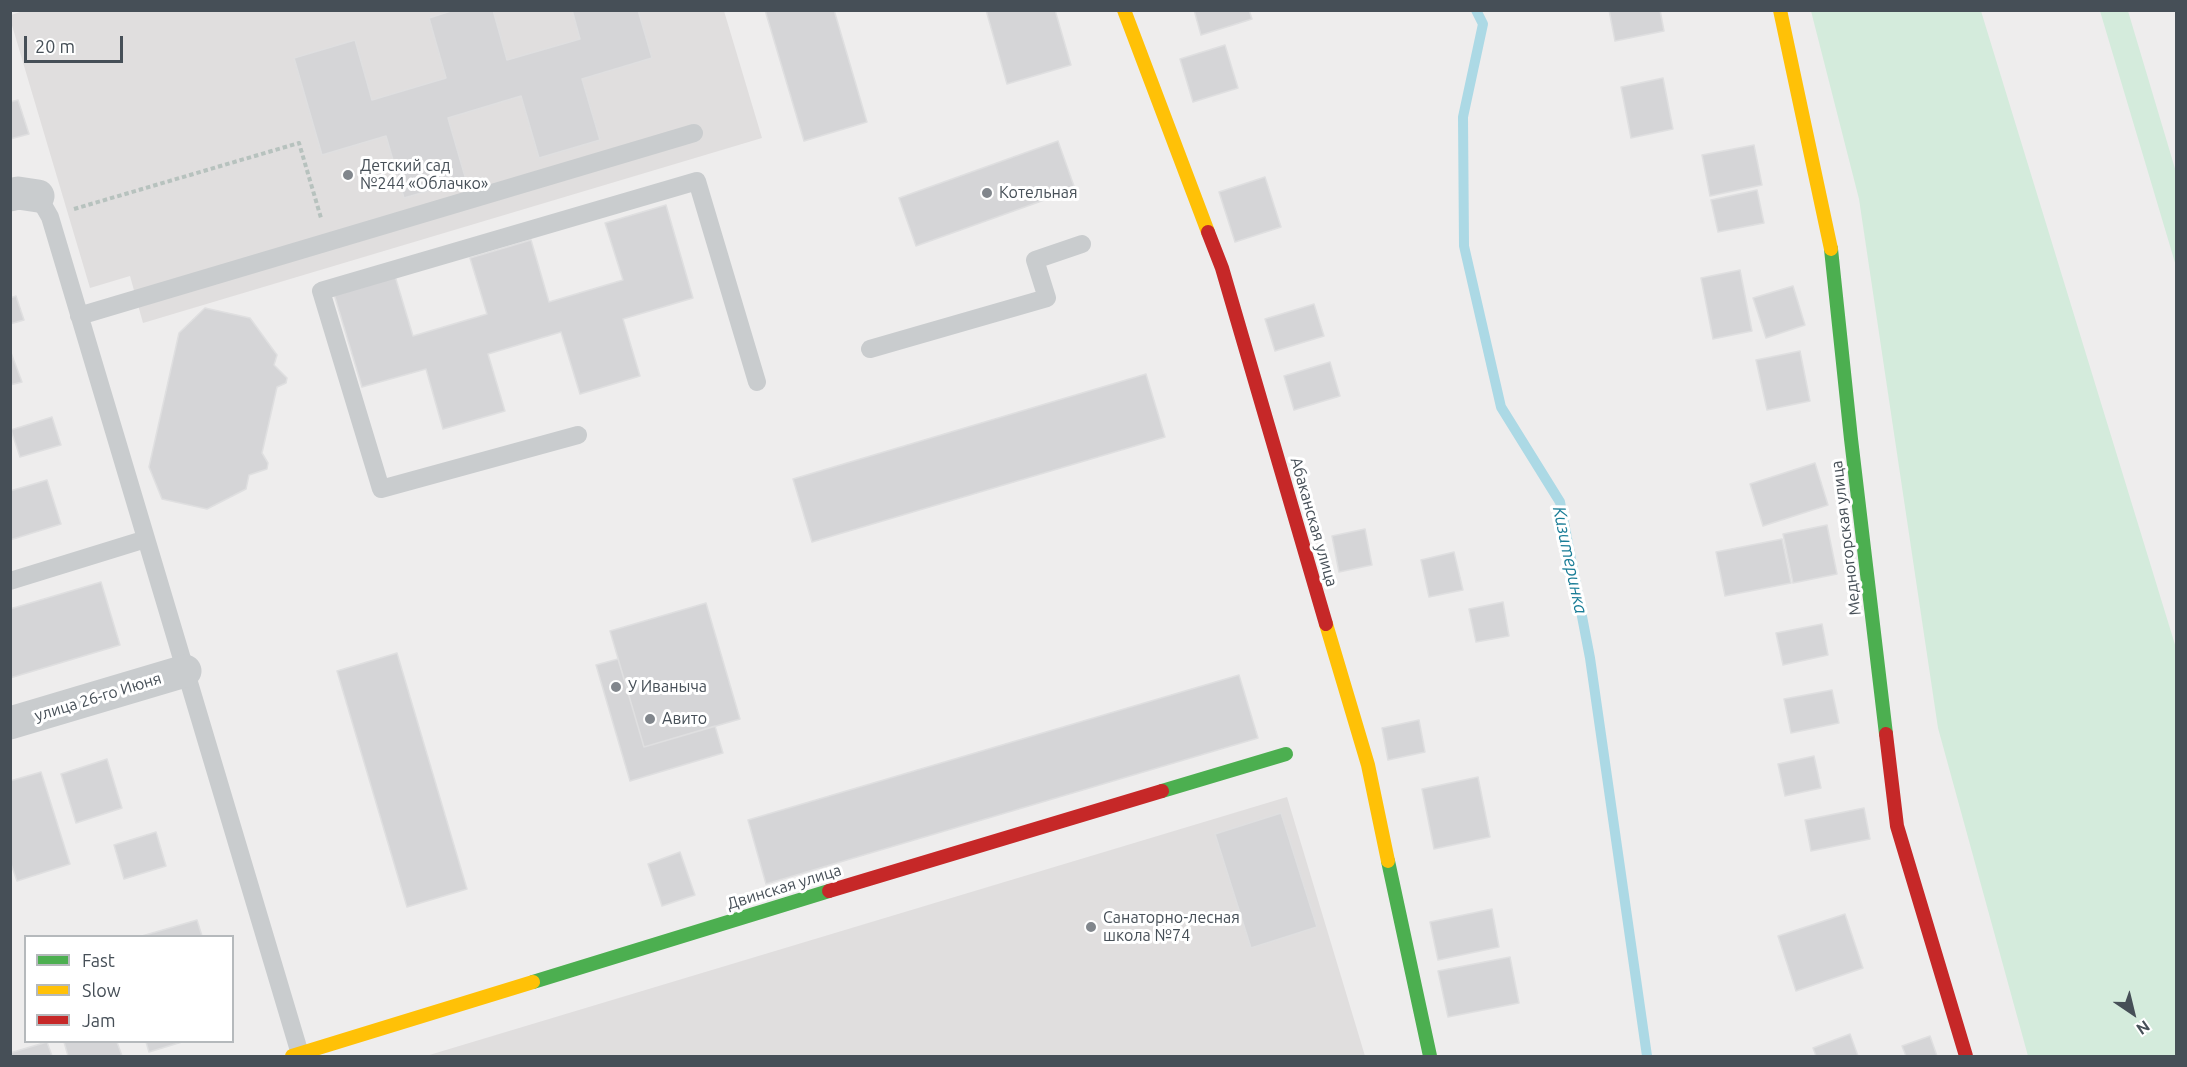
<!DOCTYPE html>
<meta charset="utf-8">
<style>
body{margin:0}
#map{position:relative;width:2187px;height:1067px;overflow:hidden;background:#eeeded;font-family:Ubuntu,sans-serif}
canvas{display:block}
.frame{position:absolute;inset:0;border:12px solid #464f57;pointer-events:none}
.legend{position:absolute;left:24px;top:935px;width:210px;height:108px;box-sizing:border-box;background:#fff;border:2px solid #b5b9bc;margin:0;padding:8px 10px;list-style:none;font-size:18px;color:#464f57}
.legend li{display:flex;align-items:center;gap:12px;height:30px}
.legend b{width:30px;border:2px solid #b5b9bc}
.north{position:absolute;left:2103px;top:983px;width:60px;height:60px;-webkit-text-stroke:4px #fff;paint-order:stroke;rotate:145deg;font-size:16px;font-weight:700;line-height:24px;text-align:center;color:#464f57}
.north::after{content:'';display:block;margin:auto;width:21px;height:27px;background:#464f57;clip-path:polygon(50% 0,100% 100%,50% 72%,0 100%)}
.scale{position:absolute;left:24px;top:36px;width:99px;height:27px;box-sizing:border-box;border:3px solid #464f57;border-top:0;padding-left:8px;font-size:18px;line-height:21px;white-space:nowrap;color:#464f57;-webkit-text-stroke:4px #fff;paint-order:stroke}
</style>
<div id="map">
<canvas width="2187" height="1067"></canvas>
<div class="frame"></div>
<ul class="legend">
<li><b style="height:8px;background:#4caf50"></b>Fast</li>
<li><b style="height:8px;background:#ffc107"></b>Slow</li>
<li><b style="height:8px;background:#c62828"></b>Jam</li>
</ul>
<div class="north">N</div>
<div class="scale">20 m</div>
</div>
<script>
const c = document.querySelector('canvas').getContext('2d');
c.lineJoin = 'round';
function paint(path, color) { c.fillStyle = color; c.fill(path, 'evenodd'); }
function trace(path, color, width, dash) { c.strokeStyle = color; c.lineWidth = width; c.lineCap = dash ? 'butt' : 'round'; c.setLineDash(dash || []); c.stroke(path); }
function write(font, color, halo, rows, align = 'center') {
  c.font = font + ' Ubuntu,sans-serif'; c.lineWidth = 6; c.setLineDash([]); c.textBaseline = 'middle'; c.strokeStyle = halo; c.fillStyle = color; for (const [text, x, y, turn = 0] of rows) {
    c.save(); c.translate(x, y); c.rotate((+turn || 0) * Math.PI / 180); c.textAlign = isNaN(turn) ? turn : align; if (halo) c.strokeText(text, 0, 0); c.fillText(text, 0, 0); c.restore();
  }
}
const education = new Path2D(`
 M26 10 724 11 762 138 143 323 130 276 90 288 11 22V15Z
 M1287 797 1365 1056H426Z`);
const green = new Path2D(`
 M1811 11H1981L2176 648V1056H2028L1938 728 1859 199Z
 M2100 11H2128L2176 172V266Z`);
const stream = new Path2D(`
 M1476 10 1483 24 1463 117 1464 246 1501 407 1560 502 1590 658 1647 1056`);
const building = new Path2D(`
 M454 10H493L507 60 580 39 572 10H638L652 58 582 79 600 140 539 158 521 96 448 118 466 180 404 198 386 136 322 155 294 58 355 40 372 100 446 78 429 18Z
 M765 10H834L867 122 804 141Z
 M986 10H1055L1071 65 1007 84Z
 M1194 10H1249L1252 19 1201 35Z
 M1609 10H1660L1664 31 1615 41Z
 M1225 45 1238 88 1193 102 1180 59Z
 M1663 78 1673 129 1631 138 1621 87Z
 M18 100 29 134 10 139V102Z
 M1058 141 1075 189 916 246 899 198Z
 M1754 145 1762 185 1710 196 1702 155Z
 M1265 177 1281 227 1235 242 1219 192Z
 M1757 190 1764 223 1718 232 1711 200Z
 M666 205 693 298 623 319 640 376 580 394 561 332 488 354 505 411 443 429 426 369 362 387 334 294 395 276 413 336 487 314 470 258 531 240 549 302 623 280 605 223Z
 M1740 270 1752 331 1713 339 1701 278Z
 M1793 286 1805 325 1766 338 1753 298Z
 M16 296 24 320 10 324V298Z
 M1314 304 1324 336 1275 351 1265 319Z
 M205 308 250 318 277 355 274 365 287 378 286 383 277 387 262 453 268 463 267 469 249 475 246 489 207 509 162 499 149 467 179 333Z
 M10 350 22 382 10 385Z
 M1800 351 1810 401 1767 410 1756 360Z
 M1330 362 1340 396 1294 410 1284 376Z
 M1146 374 1165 437 812 542 793 479Z
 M52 417 61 445 20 457 11 430Z
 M1815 463 1828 505 1763 526 1750 484Z
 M47 480 61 524 10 540V491Z
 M1827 525 1837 574 1793 583 1783 534Z
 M1365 529 1372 565 1339 572 1332 536Z
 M1782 539 1791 583 1725 596 1716 552Z
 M1454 552 1463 590 1429 597 1421 560Z
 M101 582 120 645 10 678V609Z
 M1503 602 1509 636 1476 642 1469 609Z
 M706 603 740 719 644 747 610 631Z
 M1822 624 1828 655 1783 665 1776 633Z
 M397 653 467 889 407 907 337 671Z
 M618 659 644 747 715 726 723 753 630 781 596 665Z
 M1239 675 1258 738 766 884 748 820Z
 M1832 690 1839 723 1791 733 1784 699Z
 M1419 720 1425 752 1388 760 1382 728Z
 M1814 756 1821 788 1785 796 1778 764Z
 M107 759 122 808 76 823 61 774Z
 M41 772 70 864 17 881 10 861V781Z
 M1478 777 1490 837 1434 849 1422 789Z
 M1864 808 1870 839 1811 851 1805 820Z
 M1281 813 1317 927 1251 948 1215 834Z
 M156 832 166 866 124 879 114 845Z
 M680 852 695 895 662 906 648 864Z
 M1492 909 1499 947 1438 960 1430 922Z
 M1845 914 1863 968 1796 991 1778 936Z
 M197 920 202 936H142Z
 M1510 957 1519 1003 1448 1017 1438 971Z
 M1850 1034 1858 1056H1816L1813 1048Z
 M1930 1036 1937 1056H1906L1902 1046Z
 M47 1042 52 1056H10V1053Z
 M64 1042H117L122 1056H68Z
 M146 1042H182L149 1052Z`);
const path = new Path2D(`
 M74 209 299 143 321 218`);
const lane = new Path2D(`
 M38 196 50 217 300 1054
 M79 316 694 133
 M870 349 1047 298 1035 260 1082 244
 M578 435 381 489 321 291 697 181 757 382
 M10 581 146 539`);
const street = new Path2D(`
 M10 195 18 193 38 196
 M10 723 185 671`);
const fast = new Path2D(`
 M1831 249 1851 439 1886 734
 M1162 791 1286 754
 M1388 861 1430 1056
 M533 982 829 891`);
const slow = new Path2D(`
 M1124 10 1208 232
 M1780 10 1831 249
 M1326 624 1368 765 1388 861
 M292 1056 533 982`);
const jam = new Path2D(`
 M1208 232 1222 268 1326 624
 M1886 734 1897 826 1966 1056
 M829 891 1162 791`);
const markers = [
 [348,175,6,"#81868c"],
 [987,193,6,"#81868c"],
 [616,687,6,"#81868c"],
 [650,719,6,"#81868c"],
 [1091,927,6,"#81868c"]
];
const poiNames = [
 ["Детский сад",360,166],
 ["№244 «Облачко»",360,184],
 ["Котельная",999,193],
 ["У Иваныча",628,687],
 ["Авито",662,719],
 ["Санаторно-лесная",1103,918],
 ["школа №74",1103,936]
];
const streetNames = [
 ["Абаканская улица",1314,522,74],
 ["Медногорская улица",1846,538,-97],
 ["улица 26-го Июня",98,697,-17],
 ["Двинская улица",784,887,-17]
];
const waterNames = [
 ["Кизитеринка",1570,560,78]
];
paint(education, '#e0dede');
paint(green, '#d4ebdc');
trace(stream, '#acd9e5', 10);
paint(building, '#d5d5d7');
trace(building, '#dfdfe0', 1.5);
trace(path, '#b7c2be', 4, [4.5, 3]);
trace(lane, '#c9ccce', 18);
trace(street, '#c9ccce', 33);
trace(fast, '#4caf50', 14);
trace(slow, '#ffc107', 14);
trace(jam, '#c62828', 14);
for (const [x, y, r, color] of markers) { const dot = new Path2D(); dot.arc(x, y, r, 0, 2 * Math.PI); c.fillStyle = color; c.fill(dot); trace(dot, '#fff', 2); }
write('16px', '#464f57', '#fff', poiNames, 'left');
write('16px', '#464f57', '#fff', streetNames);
write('italic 18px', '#1a7d97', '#fff', waterNames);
</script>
